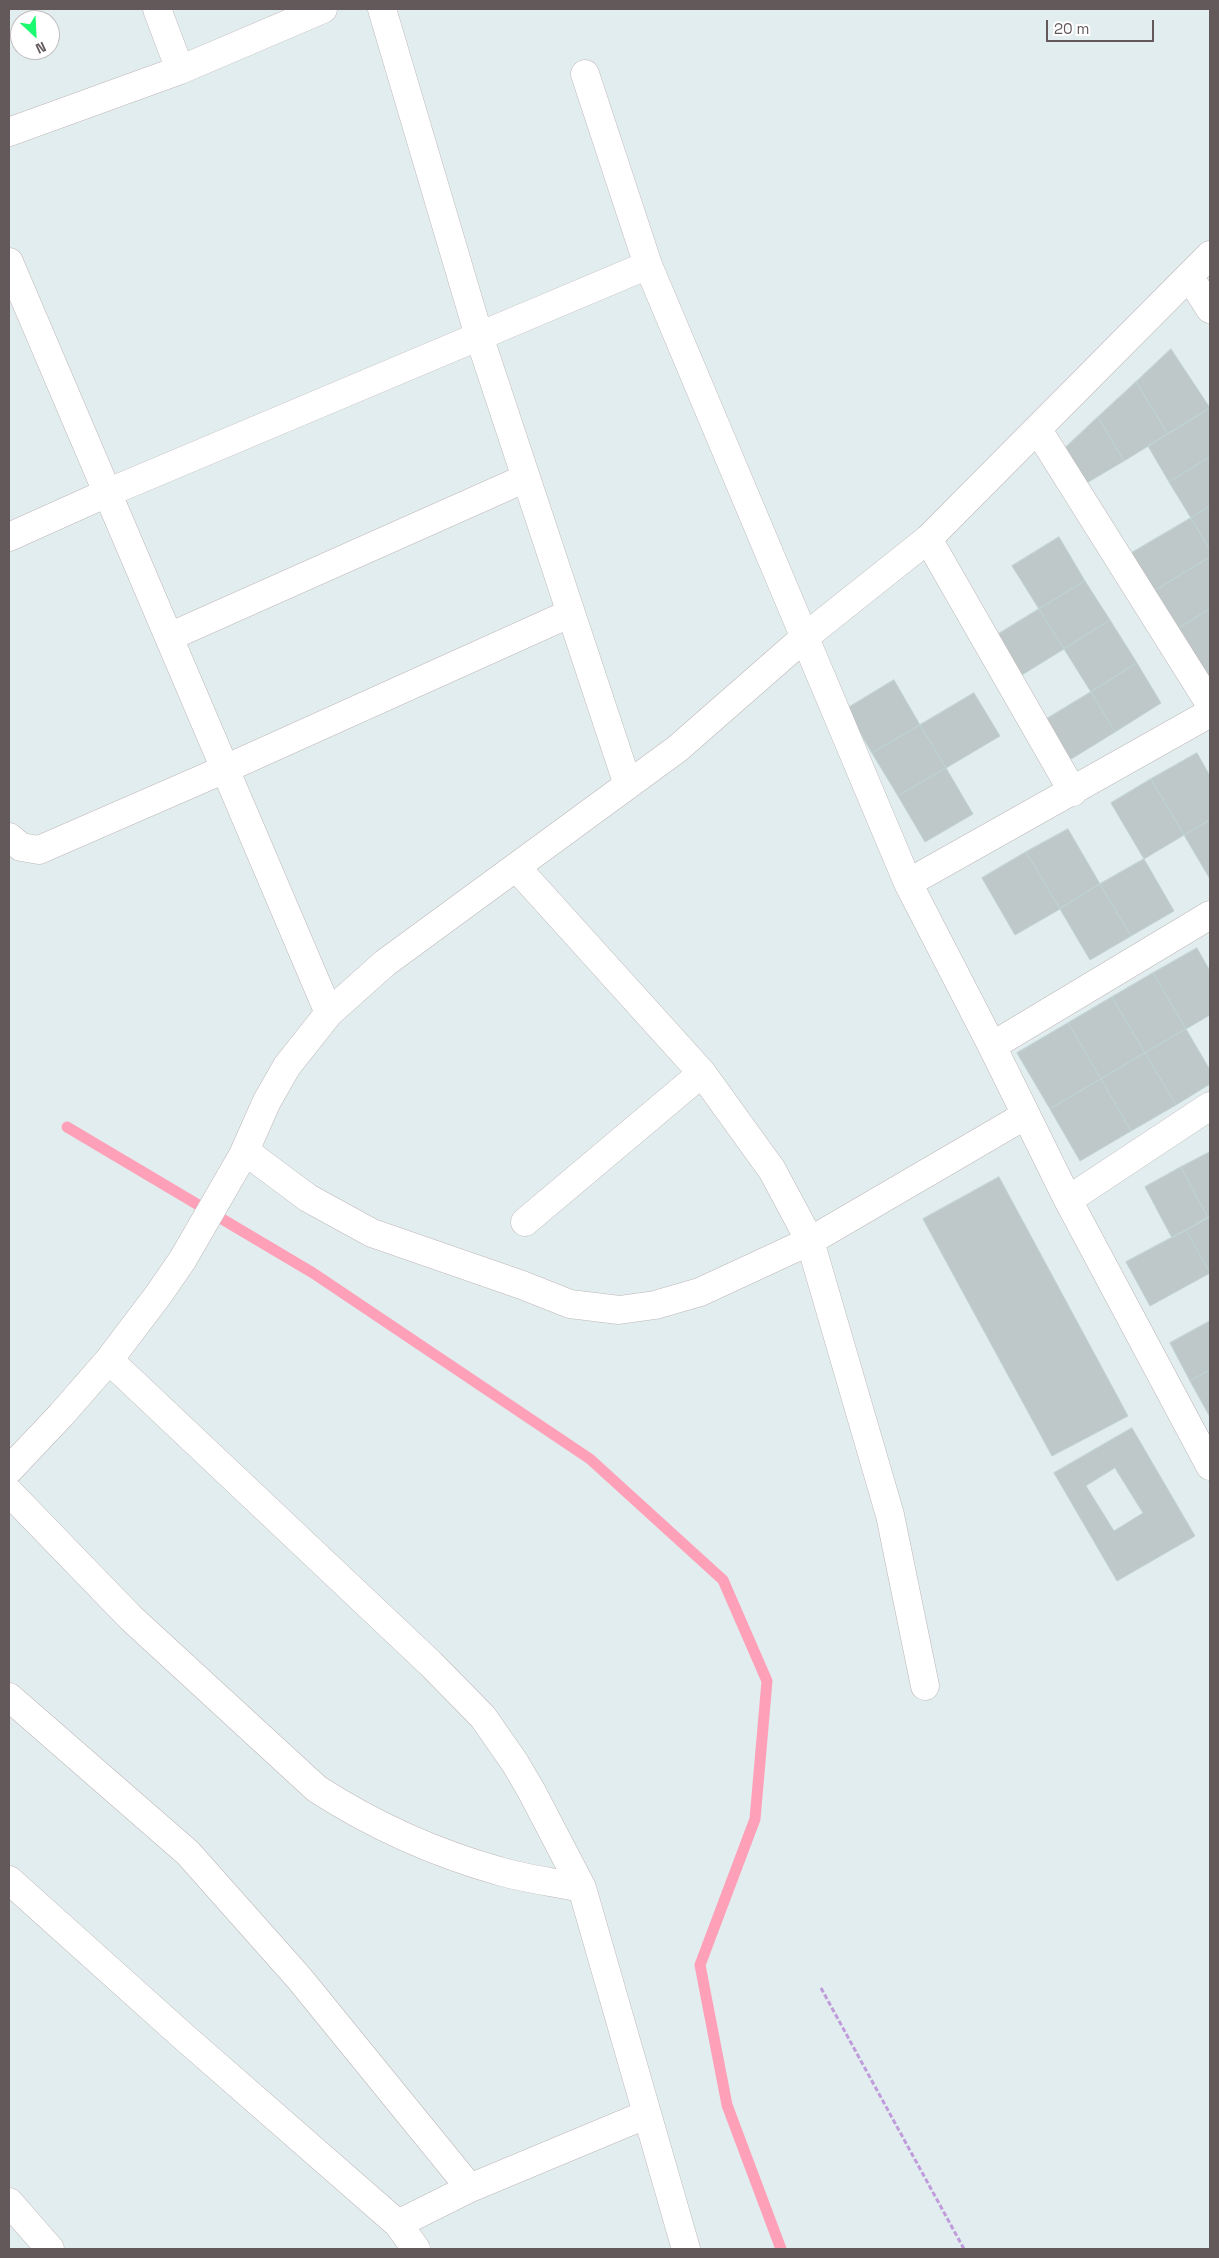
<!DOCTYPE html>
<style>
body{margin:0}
#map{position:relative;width:1219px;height:2258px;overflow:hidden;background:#e1edee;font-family:"Space Grotesk",sans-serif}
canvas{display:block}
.frame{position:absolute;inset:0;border:10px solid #63595b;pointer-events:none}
.north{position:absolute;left:10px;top:10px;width:50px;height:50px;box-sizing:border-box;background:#fff;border:1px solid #c1bdbd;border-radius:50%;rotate:155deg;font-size:14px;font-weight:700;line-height:20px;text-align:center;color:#63595b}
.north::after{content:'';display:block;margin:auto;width:18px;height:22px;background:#1bf970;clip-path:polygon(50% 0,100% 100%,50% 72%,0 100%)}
.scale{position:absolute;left:1046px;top:20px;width:108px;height:22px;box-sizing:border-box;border:2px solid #63595b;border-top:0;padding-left:6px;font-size:15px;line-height:18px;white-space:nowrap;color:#63595b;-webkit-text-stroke:4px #fff;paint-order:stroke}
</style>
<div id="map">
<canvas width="1219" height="2258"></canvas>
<div class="frame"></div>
<div class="north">N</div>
<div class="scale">20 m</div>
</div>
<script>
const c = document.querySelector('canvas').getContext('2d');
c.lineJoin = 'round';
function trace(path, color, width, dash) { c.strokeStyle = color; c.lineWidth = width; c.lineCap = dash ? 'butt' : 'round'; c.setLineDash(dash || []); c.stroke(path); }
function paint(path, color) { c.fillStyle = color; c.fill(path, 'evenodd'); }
const stream = new Path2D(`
 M67 1127 313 1273 590 1459 723 1580 767 1681 755 1819 700 1965 727 2105 781 2249`);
const building = new Path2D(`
 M1171 349 1210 408 1168 434 1136 382Z
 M1136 382 1168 434 1124 461 1098 417Z
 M1210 408V457L1169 482 1148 446Z
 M1098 417 1124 461 1085 484 1064 449Z
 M1210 457V506L1191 518 1169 482Z
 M1210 506V550L1191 518Z
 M1191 518 1210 550V557L1151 593 1128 555Z
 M1059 537 1085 581 1039 609 1012 566Z
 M1210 557V609L1174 631 1151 593Z
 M1085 581 1110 620 1064 649 1039 609Z
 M1039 609 1064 649 1017 678 992 638Z
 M1210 609V678L1205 682 1174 631Z
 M1110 620 1137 663 1091 692 1064 649Z
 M1137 663 1161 703 1115 732 1091 692Z
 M894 680 920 725 872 753 846 709Z
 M1091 692 1115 732 1068 761 1043 721Z
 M974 693 1000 736 946 768 920 725Z
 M920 725 946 768 898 796 872 753Z
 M1197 753 1210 776V820L1184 835 1151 779Z
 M946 768 973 814 925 842 898 796Z
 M1151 779 1184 835 1144 859 1111 803Z
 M1210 820V879L1184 835Z
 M1068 829 1100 884 1060 909 1026 852Z
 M1026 852 1060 909 1015 935 982 878Z
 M1144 859 1174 911 1131 936 1100 884Z
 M1100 884 1131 936 1090 960 1060 909Z
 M1197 948 1210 971V1015L1186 1029 1153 973Z
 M1153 973 1186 1029 1145 1053 1112 997Z
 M1112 997 1145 1053 1101 1079 1068 1023Z
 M1068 1023 1101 1079 1050 1109 1017 1053Z
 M1186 1029 1210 1070V1084L1176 1105 1145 1053Z
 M1145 1053 1176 1105 1131 1131 1101 1079Z
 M1101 1079 1131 1131 1080 1161 1050 1109Z
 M1210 1152V1216L1208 1218 1181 1167Z
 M1181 1167 1208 1218 1172 1238 1145 1187Z
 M999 1177 1128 1416 1052 1456 923 1219Z
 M1210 1216V1273L1186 1230Z
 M1186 1230 1210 1273 1150 1306 1126 1262Z
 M1210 1321V1370L1190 1381 1170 1343Z
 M1210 1370V1417L1190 1381Z
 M1132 1428 1195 1536 1117 1581 1054 1473ZM1115 1468 1143 1513 1114 1531 1086 1486Z`);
const path = new Path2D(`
 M821 1988 964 2249`);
const minor = new Path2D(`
 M157 9 180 70
 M382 9 479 336 628 785
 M585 74 648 265 908 883 992 1046 1068 1200 1210 1466
 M9 132 180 70 323 9
 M9 262 329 1013
 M1189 276 1210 309
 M1038 430 1210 704
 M9 537 107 493 648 265
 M928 539 1073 792
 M169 637 526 478
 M9 837 21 847 39 850 225 769 571 613
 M516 867 702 1073 772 1170 810 1241 890 1515 925 1686
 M908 883 1210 713
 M992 1046 1210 915
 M245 1151 308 1198 372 1233 522 1285 570 1304 619 1310 655 1305 700 1292 810 1241 1026 1115
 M1068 1200 1210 1106
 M525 1222 702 1073
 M109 1360 431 1664 483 1717 515 1763 532 1792 582 1888 686 2249
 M9 1470 61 1415 109 1360 159 1294 183 1259 243 1155 267 1101 287 1066 329 1013 385 963 677 749 805 637 928 539 1210 255
 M9 1492 131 1618 317 1789C373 1825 435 1853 499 1871 525 1879 554 1882 582 1888
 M9 1697 188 1853 299 1978 470 2188
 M9 1880 184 2037 398 2224 470 2188 645 2115
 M9 2202 50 2249
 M398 2224 416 2249`);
trace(stream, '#ffa0b9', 11);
paint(building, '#bec8c9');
trace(building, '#bfd3d3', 1);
trace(minor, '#bfb6b7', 29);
trace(path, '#c09cdc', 3, [5, 2.5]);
trace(minor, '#fff', 28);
</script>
